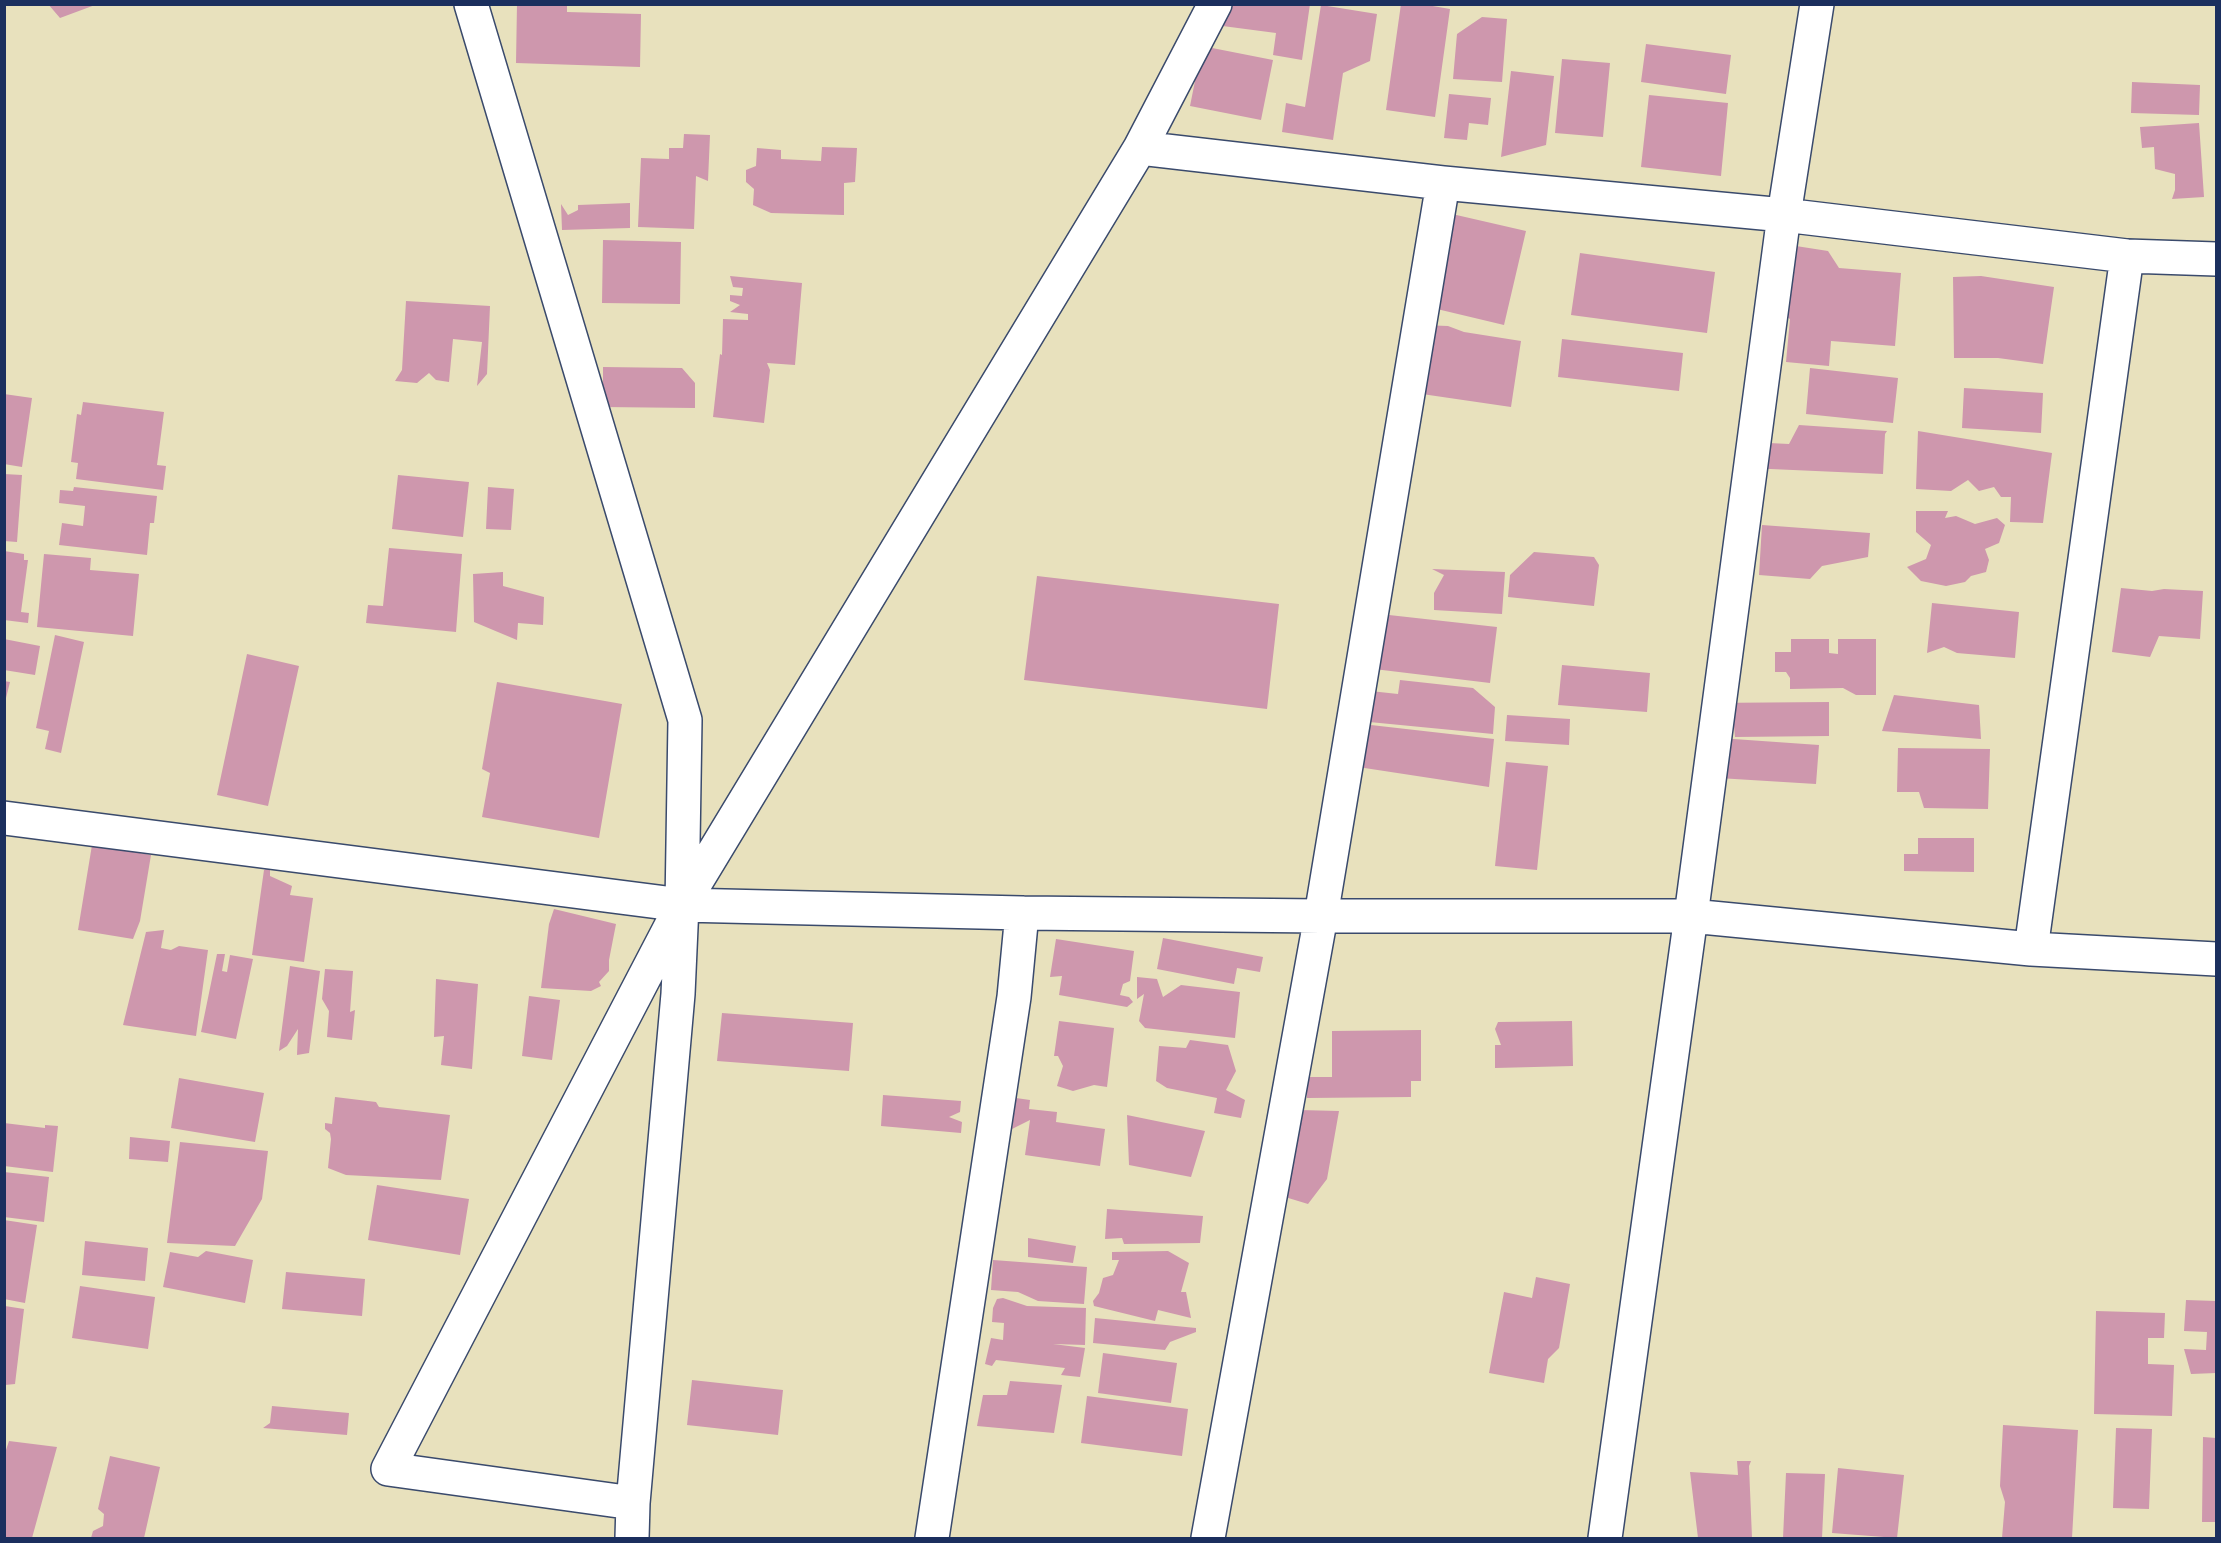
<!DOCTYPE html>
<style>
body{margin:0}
#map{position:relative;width:2221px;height:1543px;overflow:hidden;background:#e8e1bd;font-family:Caveat,sans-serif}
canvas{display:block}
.frame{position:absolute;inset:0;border:6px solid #1b2f5e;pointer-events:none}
</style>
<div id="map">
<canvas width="2221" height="1543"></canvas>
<div class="frame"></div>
</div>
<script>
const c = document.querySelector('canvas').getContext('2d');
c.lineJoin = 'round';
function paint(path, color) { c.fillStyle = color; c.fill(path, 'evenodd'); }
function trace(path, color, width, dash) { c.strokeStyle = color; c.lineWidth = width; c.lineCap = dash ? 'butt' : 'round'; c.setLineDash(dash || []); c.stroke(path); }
const building = new Path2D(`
 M48 4H95V5L60 18Z
 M517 4H567V12L641 14 640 67 516 63Z
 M1218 4H1310L1302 60 1273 55 1276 33 1215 25Z
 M1401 4H1421L1450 9 1435 117 1386 110Z
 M1321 5 1377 14 1370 61 1343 73 1333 140 1282 132 1286 103 1305 107Z
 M1482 17 1507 19 1502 82 1453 79 1457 34Z
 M1646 44 1731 55 1726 94 1641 82Z
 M1202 46 1273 60 1261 120 1190 106Z
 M1562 59 1610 63 1603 137 1555 133Z
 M1511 71 1554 76 1546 145 1501 157Z
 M2132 82 2200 85 2199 115 2131 113Z
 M1449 94 1491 98 1488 125 1469 123 1467 140 1444 138Z
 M1649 95 1728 103 1721 176 1641 167Z
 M2199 123 2204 197 2172 199 2175 190V174L2155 169 2154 147 2142 148 2140 127Z
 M684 134 710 135 708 181 696 176 694 229 638 227 641 158 669 159V148H683Z
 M822 147 857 148 855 182 844 183V215L771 213 753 205 754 189 746 182V170L756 166 757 148 781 150V159L821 161Z
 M630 203V228L562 230 561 204 568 215 578 210V205Z
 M1439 211 1526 231 1504 325 1416 304Z
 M603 240 681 242 680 304 602 303Z
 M1796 246 1828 251 1839 268 1901 273 1895 346 1831 341 1829 366 1786 362 1790 319 1781 313 1782 278H1793Z
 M1580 253 1715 272 1707 333 1571 315Z
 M730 276 802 283 795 365 767 363 770 370 764 423 713 417 720 354 722 355 723 319 748 320V314L730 312 740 305 730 301V295L742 296 743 288 733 287Z
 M1981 276 2054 287 2043 364 1998 358H1954L1953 277Z
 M406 301 490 306 487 374 477 386 482 342 453 339 449 382 436 380 429 373 417 383 395 381 402 370Z
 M1421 325 1448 326 1464 332 1521 341 1511 407 1422 394Z
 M1562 339 1683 353 1679 391 1558 377Z
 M603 367 682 368 695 383V408L603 407Z
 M1810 368 1898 378 1893 423 1806 414Z
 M1964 388 2043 393 2041 433 1962 428Z
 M4 394 32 398 22 467 4 464Z
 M83 402 164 412 157 465 166 466 163 490 76 479 78 463 71 462 77 414 81 415Z
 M1799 425 1887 431 1885 434 1883 474 1748 468 1749 442 1789 444Z
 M1918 431 2052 453 2043 523 2010 522 2011 497H2001L1994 487 1979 491 1968 480 1951 491 1916 489Z
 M4 474 22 475 17 542 4 541Z
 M398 475 469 482 463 537 392 529Z
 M74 487 157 496 154 523H150L147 555 59 545 62 523 83 526 85 506 59 503 60 490 73 491Z
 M488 487 514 489 511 530 486 529Z
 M1916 511H1948L1945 518 1956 516 1975 524 1997 518 2005 525 1999 543 1985 549 1989 560 1986 572 1971 576 1965 582 1946 586 1921 581 1907 567 1926 559 1931 545 1916 532Z
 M1762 525 1870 533 1868 557 1822 566 1810 579 1759 575Z
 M389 548 462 554 456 632 366 623 368 605 383 606Z
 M4 551 24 554V560H28L21 612 29 613 28 623 4 620Z
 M1534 552 1594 557 1599 565 1594 606 1508 597 1510 575Z
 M44 554 91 558 90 570 139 574 133 636 37 627Z
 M1432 569 1505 572 1502 614 1434 610V593L1444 575Z
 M503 572V586L544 597 543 625 518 623 517 640 474 622 473 574Z
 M1037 576 1279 604 1267 709 1024 680Z
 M2121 588 2152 591 2164 589 2203 591 2200 639 2159 636 2150 657 2112 652Z
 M1932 603 2019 612 2015 658 1957 653 1944 647 1927 653Z
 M1380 614 1497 627 1490 683 1374 669Z
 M55 635 84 642 61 753 45 749 49 731 36 728Z
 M4 639 40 646 35 675 4 670Z
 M1791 639H1829V653L1838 654V639H1876V695H1856L1843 688 1790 689V678L1786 672H1775V652H1791Z
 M247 654 299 666 268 806 217 795Z
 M1562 665 1650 673 1647 712 1558 705Z
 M1400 680 1473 688 1495 707 1493 734 1359 721 1361 690 1398 694Z
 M4 681 10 682 5 702H4Z
 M497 682 622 704 599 838 482 817 490 773 482 769Z
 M1894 695 1979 705 1981 739 1882 731Z
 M1829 702V736L1735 737 1734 726H1707V703Z
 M1507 715 1570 719 1569 745 1505 741Z
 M1362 724 1494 739 1489 787 1358 767Z
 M1705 737 1819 745 1816 784 1702 777Z
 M1898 748 1990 749 1988 809 1924 808 1919 792H1897Z
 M1506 762 1548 766 1537 870 1495 866Z
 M1918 838H1974V872L1904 871V854H1918Z
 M92 845 151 855 140 921 133 939 78 930Z
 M270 867V876L292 886 290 895 313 898 304 962 252 955 264 870Z
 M554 909 616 924 609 960V971L599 982 601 986 591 991 541 988 549 924Z
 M164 930 161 948 171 950 179 946 208 950 196 1036 123 1025 146 932Z
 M1163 938 1263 957 1260 972 1237 968 1234 984 1157 969Z
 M1056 939 1134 951 1130 981 1123 984 1120 995 1129 997 1133 1002 1127 1007 1059 995 1062 976 1050 977Z
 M217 954H225L222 971 227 972 230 955 253 959 236 1039 201 1032Z
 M290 966 320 971 309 1053 297 1055 298 1029 287 1046 279 1051Z
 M325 969 353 971 350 1012 355 1010 352 1040 327 1037 329 1011 322 999Z
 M1137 977 1157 979 1163 997 1181 985 1240 992 1235 1038 1145 1028 1139 1021 1144 994 1137 999Z
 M436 979 478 984 472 1069 441 1065 444 1036 434 1037Z
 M529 996 560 1000 552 1060 522 1056Z
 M722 1013 853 1023 849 1071 717 1061Z
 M1059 1021 1114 1028 1107 1087 1094 1085 1073 1091 1057 1086 1063 1066 1058 1056H1054Z
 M1572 1021 1573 1066 1495 1068V1045H1501L1495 1029 1498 1022Z
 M1421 1030V1081H1411V1097L1307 1098V1077H1332V1031Z
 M1190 1040 1228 1045 1236 1071 1226 1090 1245 1100 1241 1118 1214 1113 1217 1098 1167 1088 1156 1081 1159 1046 1186 1048Z
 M179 1078 264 1093 255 1142 171 1128Z
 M883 1095 961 1101 960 1112 949 1117 962 1122 961 1133 881 1126Z
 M335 1097 376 1102 379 1107 450 1115 441 1180 346 1175 328 1168 331 1139 330 1133 325 1129V1123L332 1124Z
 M1016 1098 1030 1100 1029 1109 1057 1112 1056 1122 1105 1129 1100 1166 1025 1155 1030 1120 1012 1129Z
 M1299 1110 1339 1111 1327 1179 1308 1204 1285 1197 1291 1136 1299 1130Z
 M1127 1115 1205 1131 1191 1177 1129 1165Z
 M4 1123 45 1128V1125L58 1126 53 1172 4 1166Z
 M130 1137 170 1141 168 1162 129 1159Z
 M180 1142 268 1151 262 1199 235 1246 167 1243Z
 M4 1172 49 1177 44 1222 4 1217Z
 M377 1185 469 1199 460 1255 368 1240Z
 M1107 1209 1203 1216 1200 1243 1124 1244 1122 1238 1105 1239Z
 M4 1220 37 1225 25 1303 4 1299Z
 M1028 1238 1076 1246 1073 1263 1028 1257Z
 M85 1241 148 1248 145 1281 82 1275Z
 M206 1251 253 1260 245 1303 163 1287 170 1252 198 1257Z
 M1168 1251 1189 1263 1181 1292H1186L1191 1318 1158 1310 1155 1321 1094 1306 1093 1301 1099 1293 1103 1278 1113 1275 1119 1260H1112V1252Z
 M993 1260 1087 1267 1084 1304 1038 1301 1018 1292 991 1290Z
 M286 1272 365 1279 362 1316 282 1309Z
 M1536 1277 1570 1284 1559 1348 1548 1359 1544 1383 1489 1373 1504 1292 1532 1298Z
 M80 1286 155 1297 148 1349 72 1338Z
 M1003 1298 1027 1306 1086 1308 1085 1345 1053 1344 1085 1348 1080 1377 1061 1375 1065 1368 996 1360 992 1366 985 1364 991 1338 1003 1340 1004 1323 992 1322 993 1308 997 1299Z
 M2186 1300 2216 1301V1373L2191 1374 2184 1349 2206 1350 2207 1332 2184 1331Z
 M5 1306 24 1309 15 1384 5 1385Z
 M2096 1311 2165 1313 2164 1338H2148V1364L2174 1365 2172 1416 2094 1414Z
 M1095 1318 1196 1328V1332L1170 1342 1165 1350 1093 1343Z
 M1103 1353 1177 1363 1171 1403 1098 1393Z
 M692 1380 783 1390 778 1435 687 1425Z
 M1010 1381 1062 1385 1054 1433 977 1426 983 1395H1007Z
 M1087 1396 1188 1409 1182 1456 1081 1443Z
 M272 1406 349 1413 347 1435 263 1428 270 1423Z
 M2003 1425 2078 1430 2072 1538H2002L2005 1502 2000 1486Z
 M2116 1428 2152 1429 2149 1509 2113 1508Z
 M2203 1437 2216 1438V1522H2202Z
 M9 1441 57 1447 32 1538H4V1456Z
 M110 1456 160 1467 144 1538H91L93 1531 103 1526 104 1514 98 1509Z
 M1737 1461H1751L1749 1466 1752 1538H1698L1690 1472 1738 1475Z
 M1838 1468 1904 1475 1897 1538 1832 1533Z
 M1786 1473 1825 1474 1822 1538H1783Z`);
const minor = new Path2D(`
 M471 4 685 720 682 905 678 994 633 1503 632 1538
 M1140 148 1215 4
 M2127 256 2031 949 2216 959
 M4 818 682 905 1022 913 1321 916H1691L2031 949
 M633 1503 388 1469 682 905 1140 148 1443 183 1784 215 2127 256 2216 259
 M932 1538 1014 997 1022 913
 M1208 1538 1321 916 1443 183
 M1605 1538 1691 916 1784 215 1817 4`);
paint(building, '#ce97ad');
trace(minor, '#3a4a6c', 36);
trace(minor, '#fff', 33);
</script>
